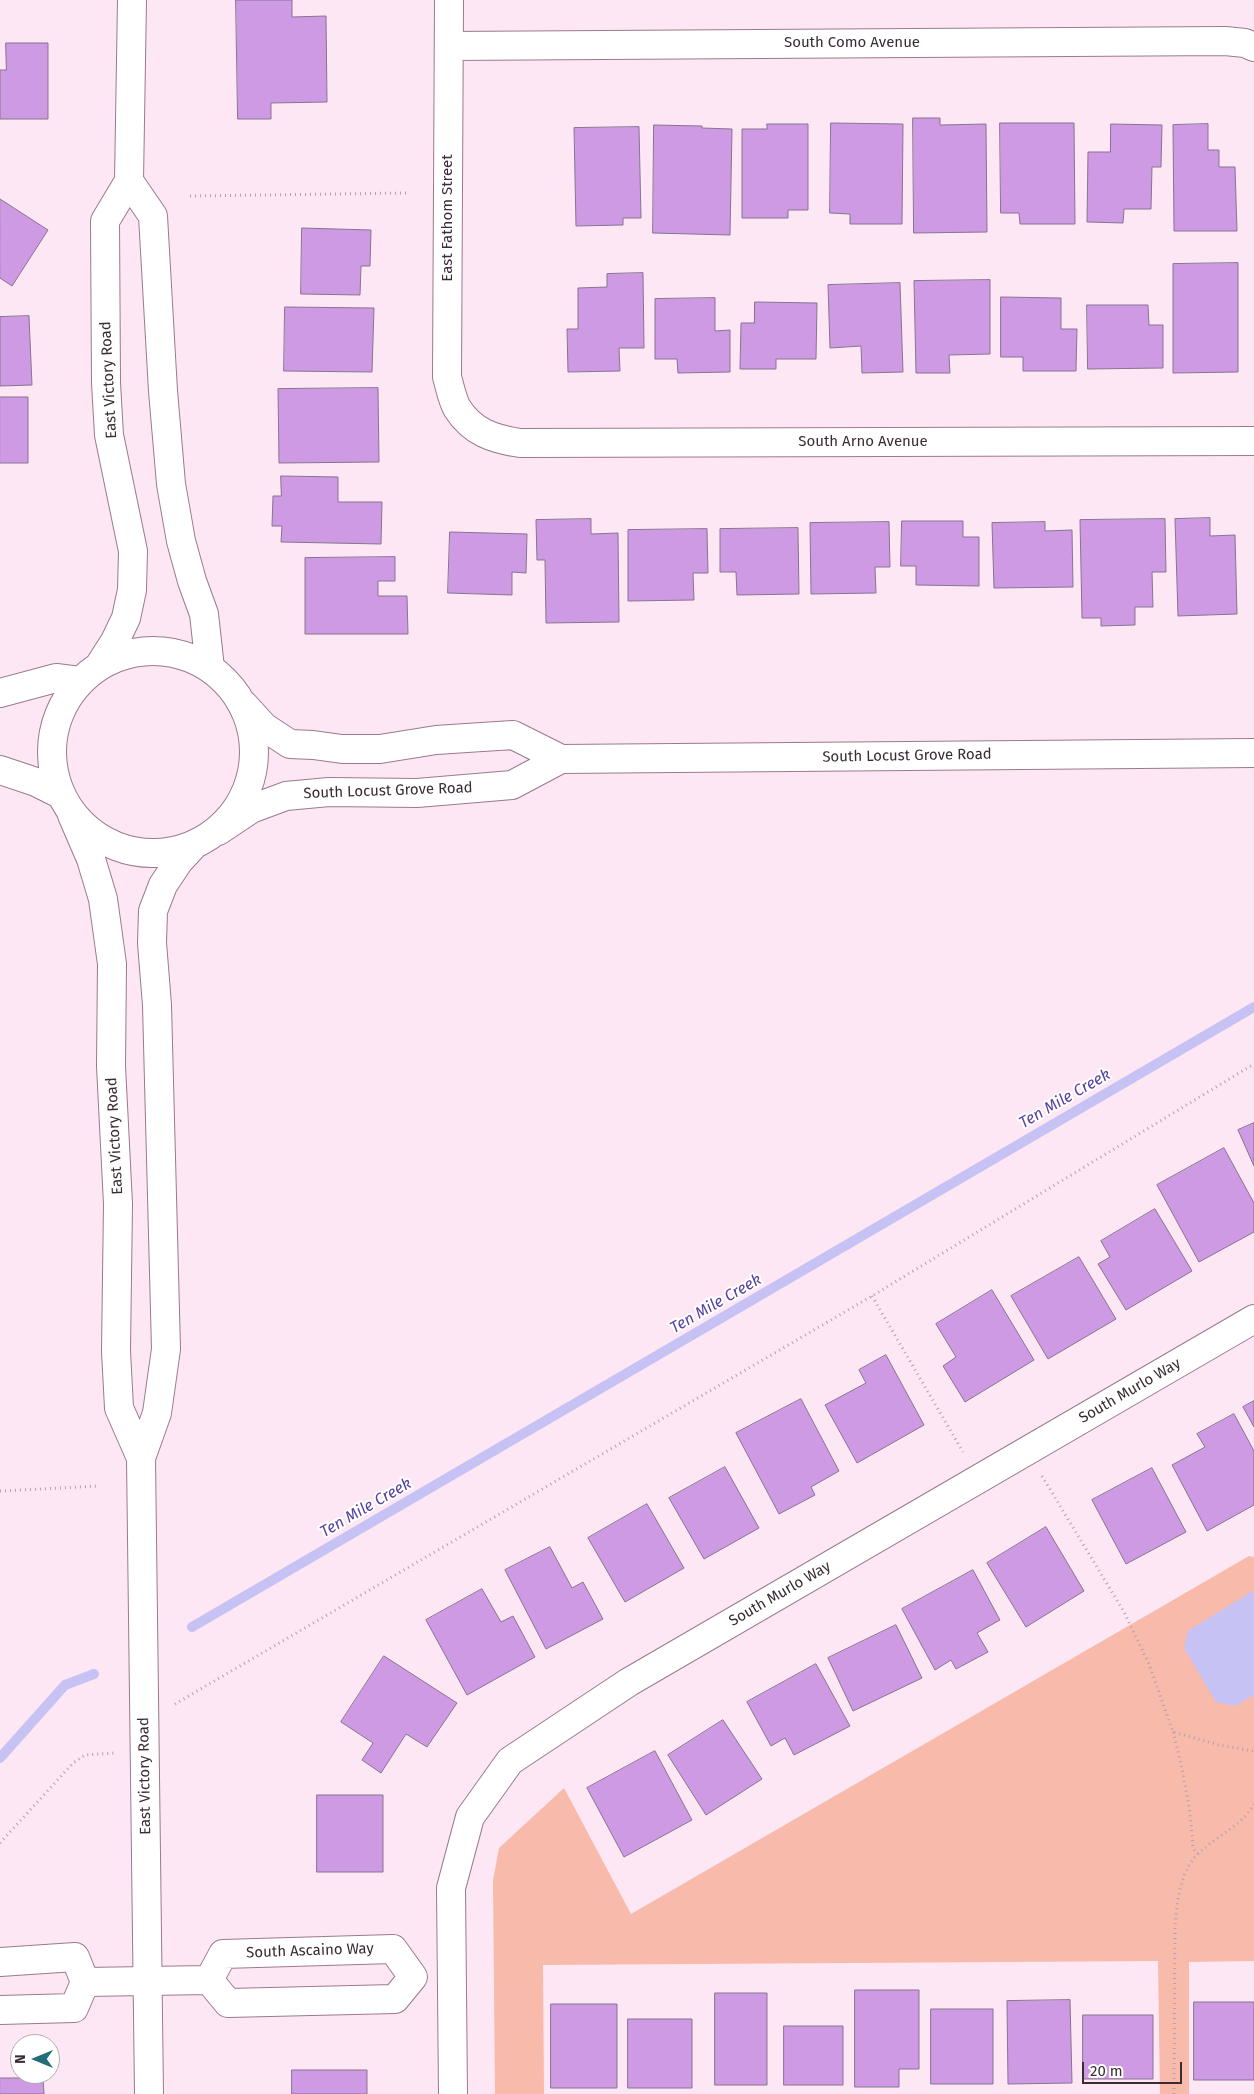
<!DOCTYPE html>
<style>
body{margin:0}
#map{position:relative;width:1254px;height:2094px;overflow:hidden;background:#fde7f4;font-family:"Fira Sans",sans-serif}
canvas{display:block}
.north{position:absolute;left:10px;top:2034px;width:50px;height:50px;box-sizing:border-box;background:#fff;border:1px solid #b0abae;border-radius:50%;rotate:270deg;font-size:14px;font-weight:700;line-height:20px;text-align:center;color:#392c34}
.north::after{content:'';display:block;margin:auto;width:18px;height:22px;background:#246c78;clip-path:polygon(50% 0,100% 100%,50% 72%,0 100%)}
.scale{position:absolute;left:1082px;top:2062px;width:100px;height:22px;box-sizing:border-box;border:2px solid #392c34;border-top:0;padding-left:6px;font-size:15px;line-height:18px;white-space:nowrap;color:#392c34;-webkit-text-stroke:4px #fff;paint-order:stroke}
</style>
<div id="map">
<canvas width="1254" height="2094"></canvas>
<div class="north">N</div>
<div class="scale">20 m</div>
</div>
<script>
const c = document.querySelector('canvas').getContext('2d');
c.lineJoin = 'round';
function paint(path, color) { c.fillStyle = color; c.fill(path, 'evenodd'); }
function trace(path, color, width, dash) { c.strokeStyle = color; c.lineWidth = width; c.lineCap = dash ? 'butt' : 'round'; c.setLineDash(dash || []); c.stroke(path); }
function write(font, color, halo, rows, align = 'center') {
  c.font = font + ' "Fira Sans",sans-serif'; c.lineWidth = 4; c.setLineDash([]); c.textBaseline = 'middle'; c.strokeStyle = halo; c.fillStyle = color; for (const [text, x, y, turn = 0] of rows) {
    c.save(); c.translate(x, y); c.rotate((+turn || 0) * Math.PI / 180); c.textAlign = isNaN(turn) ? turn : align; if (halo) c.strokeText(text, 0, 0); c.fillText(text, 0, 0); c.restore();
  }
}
const green = new Path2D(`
 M1249 1556 1254 1557V1961L1189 1962V2094H1160L1158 1961 543 1965 544 2094H495L493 1880 499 1848 564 1788 631 1914Z`);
const water = new Path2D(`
 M1254 1590V1695L1235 1706 1216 1702 1184 1648 1188 1631Z`);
const stream = new Path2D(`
 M192 1627 1254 1007
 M0 1758 65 1685 94 1674`);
const building = new Path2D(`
 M236 0H292V17L326 16 327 102 271 103V119H238Z
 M6 43H48V119H0V70H6Z
 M913 118H940V125L986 124 987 232 914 233Z
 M831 123 903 124 902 224H850V214L830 213Z
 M1000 123H1074L1075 224H1020L1019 213H1001Z
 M767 124H808V210H788V218H742V129H767Z
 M1111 124 1162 125 1161 167H1152L1151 209H1124L1123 223 1087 222 1088 152H1110Z
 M1208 124V150H1219V167H1235L1237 231H1174L1173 125Z
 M654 125 702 126V128L732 129 730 235 653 233Z
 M639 127 641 218H623V225L576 226 574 128Z
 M0 199 48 230 12 286 0 278Z
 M302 228 371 230 370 266H361L360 295 301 294Z
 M1238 263V372L1173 373V264Z
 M643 273 644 348H619L620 371 568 372 567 329H578V288L607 287V274Z
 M990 280V354L949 355 950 373H916L914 281Z
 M900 283 903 372 862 373 861 346 830 348 828 285Z
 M1001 297 1061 298V329H1077L1076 371H1023V357H1001Z
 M715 298V331L730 330V372L678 373 677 359H655V299Z
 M755 302 817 303 816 359H776V369H740L741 323H754Z
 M1087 305H1148L1149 325H1163V368L1088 369Z
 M285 307 374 308 372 372 284 371Z
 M29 316 32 385 0 386V317Z
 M378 388 379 462 279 463 278 389Z
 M0 397H28V463H0Z
 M281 476 338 477V502H382L381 544 281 542 282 526H272L273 496H281Z
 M1210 518V536L1235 535 1237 614 1178 616 1175 519Z
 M591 519V534L618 533 619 622 546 623 545 560H537L536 520Z
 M1165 519 1166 572H1152L1153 607H1135V625L1101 626V618H1082L1080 520Z
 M902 521H963V537H979V586L916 585V566H901Z
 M889 522 890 567H875L876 593 811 594 810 523Z
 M1045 522V531L1072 530 1073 587 994 588 992 523Z
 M798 528 799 594 737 595 736 572H720V529Z
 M707 529 708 573H693L694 600 628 601V530Z
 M450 532 527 534 526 573 512 572V595L448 593Z
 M395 557V581H378V596H407L408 634H305V558Z
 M1254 1123V1166L1238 1130Z
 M1224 1148 1254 1203V1232L1199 1262 1157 1185Z
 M1155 1209 1192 1271 1126 1310 1098 1264 1110 1257 1101 1241Z
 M1079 1257 1116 1319 1048 1359 1011 1296Z
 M992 1290 1034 1360 965 1402 943 1366 956 1357 936 1324Z
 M886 1355 924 1425 857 1463 825 1405 866 1383 859 1370Z
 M801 1399 839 1471 811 1487 815 1495 779 1514 736 1433Z
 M1254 1401V1427L1243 1407Z
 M1234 1414 1254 1451V1505L1207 1531 1172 1465 1205 1447 1197 1434Z
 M725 1467 759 1528 704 1559 669 1498Z
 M1152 1468 1186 1532 1126 1564 1092 1500Z
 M647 1504 684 1568 625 1602 588 1538Z
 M1046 1527 1084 1591 1026 1627 987 1563Z
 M550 1547 572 1588 583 1582 603 1619 546 1649 505 1570Z
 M973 1570 1000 1620 977 1633 988 1652 956 1669 951 1660 935 1670 902 1609Z
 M482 1589 501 1622 513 1616 535 1657 467 1695 426 1620Z
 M896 1625 922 1678 853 1711 828 1658Z
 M384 1656 457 1703 427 1747 406 1734 381 1773 362 1760 373 1743 341 1722Z
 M816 1664 850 1726 794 1755 785 1738 771 1746 747 1702Z
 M723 1720 762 1779 706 1815 668 1755Z
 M655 1751 692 1820 624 1857 587 1788Z
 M317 1795H383V1872H317Z
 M855 1990H919V2069H899V2087H855Z
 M715 1993H767V2085H715Z
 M1070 2000 1072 2083 1008 2084 1007 2001Z
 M1194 2002H1254V2080H1194Z
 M551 2004H617V2088H551Z
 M931 2009H993V2084H931Z
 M1083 2015H1153V2079H1083Z
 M628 2019H692V2088H628Z
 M784 2026H843V2085H784Z
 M292 2070H367V2094H292Z
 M0 2078H43L44 2094H0Z`);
const path = new Path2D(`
 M190 196 407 193
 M872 1296 963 1452
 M1042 1476 1124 1612 1149 1664 1173 1732 1219 1745 1254 1751
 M0 1491 98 1486
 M175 1704 872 1296 1254 1064
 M1173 1732C1183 1770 1191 1808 1193 1848L1198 1854
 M0 1843 73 1763 85 1755 114 1753
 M1174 2094 1175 1926C1177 1902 1180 1870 1199 1853 1216 1836 1242 1826 1254 1804`);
const street = new Path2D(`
 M449 0 447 377C450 387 452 399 457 408 472 432 493 439 520 443L1254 441
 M449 46 1225 41 1245 43 1254 47
 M393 1949 413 1977 395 1999 228 2003 209 1980 223 1954Z
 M0 1962 75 1957 85 1982 74 2008 0 2010
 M85 1982 209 1980
 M453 2094 451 1888 470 1817 510 1761 629 1682 1254 1319`);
const secondary = new Path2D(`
 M129 181 153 216 163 391 171 484 181 541 192 581 204 614 210 668
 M52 752a101 101 0 1 1 202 0a101 101 0 1 1-202 0Z
 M99 666 115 641 126 618 132 590 133 551 109 435 106 383 105 221 129 181 132 0
 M0 693 56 678 80 681
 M244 705 264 727 290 744 313 745 342 749H380L436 740 513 735 561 759
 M0 770 36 782 60 794
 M72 815 91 859 103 899 112 964 111 1066 118 1204 116 1351 119 1408 141 1458
 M218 831 251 809 286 796 329 792 417 793 512 785 561 759 1254 753
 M149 2094 141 1458 157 1413 166 1349 157 1005 152 943 153 911 163 885 179 861 192 847`);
const streetNames = [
 ["South Como Avenue",852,43],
 ["East Fathom Street",448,218,-90],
 ["East Victory Road",109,380,-93],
 ["South Arno Avenue",863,442],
 ["South Locust Grove Road",907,756,-1],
 ["South Locust Grove Road",388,791,-2],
 ["East Victory Road",115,1136,-93],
 ["South Murlo Way",1130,1391,-30],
 ["South Murlo Way",780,1594,-30],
 ["East Victory Road",145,1776,-91],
 ["South Ascaino Way",310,1951,-2]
];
const waterNames = [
 ["Ten Mile Creek",1065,1099,-30],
 ["Ten Mile Creek",716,1304,-30],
 ["Ten Mile Creek",366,1508,-30]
];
paint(green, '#f8baab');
paint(water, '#c7c2f4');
trace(stream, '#c7c2f4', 10);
paint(building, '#cd9ae3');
trace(building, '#877490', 1);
trace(street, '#9a7a8e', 30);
trace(secondary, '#9a7a8e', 30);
trace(path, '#b3a1ac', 3, [1, 4]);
trace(street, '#fff', 28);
trace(secondary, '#fff', 28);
write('15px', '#392c34', '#fff', streetNames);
write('italic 16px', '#5743a1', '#fff', waterNames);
</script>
